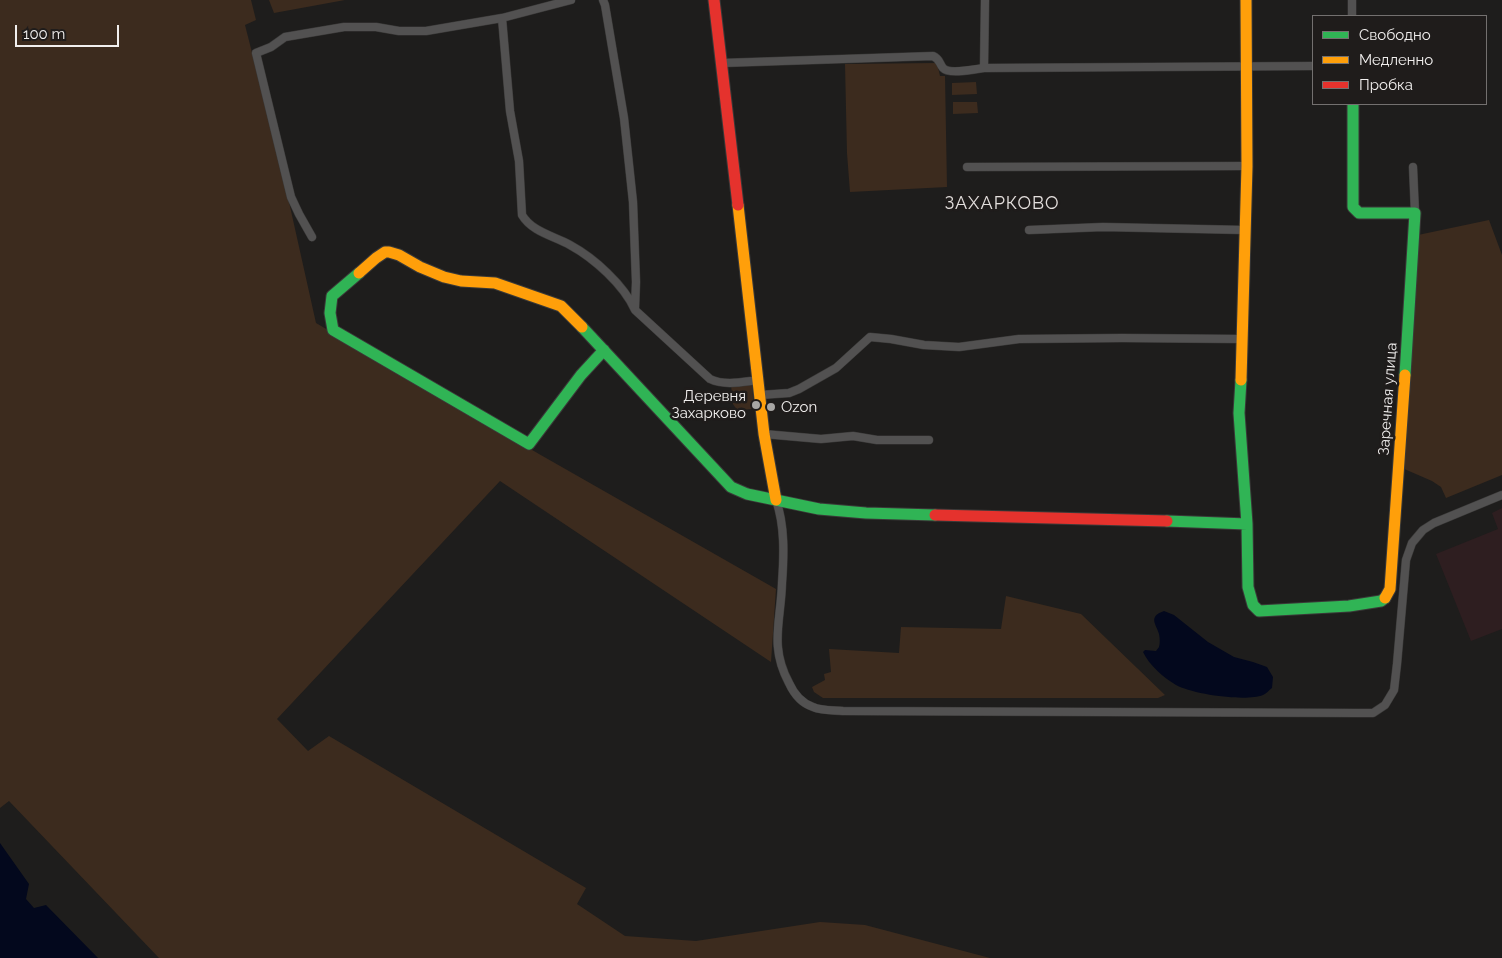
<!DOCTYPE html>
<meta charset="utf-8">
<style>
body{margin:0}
#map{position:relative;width:1502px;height:958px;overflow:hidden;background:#1e1d1c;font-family:Raleway,sans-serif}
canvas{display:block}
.legend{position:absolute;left:1312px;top:15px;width:175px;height:90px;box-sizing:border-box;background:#1f1c1b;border:1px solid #73706f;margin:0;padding:6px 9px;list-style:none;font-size:15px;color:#f1efee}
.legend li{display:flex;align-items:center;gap:10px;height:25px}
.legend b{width:25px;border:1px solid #73706f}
.scale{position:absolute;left:15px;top:25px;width:104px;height:22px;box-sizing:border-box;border:2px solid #f1efee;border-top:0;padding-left:6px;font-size:15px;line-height:18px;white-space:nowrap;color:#f1efee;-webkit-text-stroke:4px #1f1c1b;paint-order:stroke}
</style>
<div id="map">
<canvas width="1502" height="958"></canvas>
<ul class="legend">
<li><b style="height:6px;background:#30b455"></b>Свободно</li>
<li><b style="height:6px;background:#ff9f0a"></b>Медленно</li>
<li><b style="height:6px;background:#e5322d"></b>Пробка</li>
</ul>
<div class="scale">100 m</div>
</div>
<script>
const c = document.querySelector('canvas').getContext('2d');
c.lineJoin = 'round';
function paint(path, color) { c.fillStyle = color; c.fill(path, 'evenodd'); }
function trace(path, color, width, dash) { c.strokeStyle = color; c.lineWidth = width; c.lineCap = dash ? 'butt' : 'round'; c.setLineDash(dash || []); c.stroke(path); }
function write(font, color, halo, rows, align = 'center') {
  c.font = font + ' Raleway,sans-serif'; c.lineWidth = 5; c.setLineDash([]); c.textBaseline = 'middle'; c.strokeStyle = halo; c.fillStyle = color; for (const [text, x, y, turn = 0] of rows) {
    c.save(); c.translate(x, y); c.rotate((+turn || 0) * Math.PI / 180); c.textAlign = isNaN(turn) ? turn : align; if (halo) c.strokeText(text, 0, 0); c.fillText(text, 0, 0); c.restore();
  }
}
const commercial = new Path2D(`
 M1502 508V629L1471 641 1436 554 1498 529 1492 513Z`);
const green = new Path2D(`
 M0 0H251L256 20 245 25 283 175 316 323 539 454 776 589 771 662 500 481 277 719 308 751 329 736 586 888 577 904 625 936 696 941 820 922 865 925 990 958H159L9 801 0 808Z
 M269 0H345L274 13Z
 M937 63 940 76H945L947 187 850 192 847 153 845 64Z
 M976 82 977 94 952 95V83Z
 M953 102H977L978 113 953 114Z
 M1489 220 1502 255V475L1446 498 1441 487 1432 481 1402 468 1418 235Z
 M752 384 754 409 737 410 733 404 731 385Z
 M1006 596 1081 614 1165 695 1158 698H823L814 692 812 687 825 680 824 674 831 672 829 649 899 653 901 627 1001 629Z`);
const water = new Path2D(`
 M1164 611 1174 615 1208 642 1234 657 1253 662 1267 667 1273 677 1272 688C1269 690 1266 694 1263 695 1245 702 1192 694 1176 685 1164 678 1149 665 1143 652L1145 650 1156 651 1159 647C1160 643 1160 639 1159 634 1157 625 1147 617 1164 611Z
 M0 843 29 884 26 899 34 908 46 905 98 958H0Z`);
const street = new Path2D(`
 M603 0 605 5 624 118 633 202 636 282 635 308
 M1352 0V16
 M502 18 510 111 519 161 522 215C532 232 554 236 570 245 594 258 624 285 635 310L710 379C725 386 742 382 759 380
 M722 63 933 56C940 59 939 63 943 68 949 75 976 69 984 68L1313 66
 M984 68 985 0
 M967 167 1247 166
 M1413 167 1415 213
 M1029 230 1103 227 1245 230
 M312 237 299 214 291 197 256 53 271 47 285 37 344 27H376L399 31H426L502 18 571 0
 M760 395 789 393 799 389 836 368 870 337 891 339 924 345 959 347 1019 339 1122 338 1243 339
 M764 434 821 439 853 436 877 440H929
 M776 500C785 526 784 555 782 583 781 621 769 646 789 683 794 694 801 703 813 707 822 711 833 710 843 711L1359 713H1373L1385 705 1394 690 1397 664 1406 560 1412 543 1423 530 1434 523 1502 495`);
const fast = new Path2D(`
 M1353 104V207L1359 213H1415L1405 375
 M359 273 332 296 330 313 333 330 529 444 581 375 604 350
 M582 327 731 487 747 494 819 509 866 513 935 515
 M1241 380 1239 413 1247 524 1248 587 1253 605 1259 611 1349 606 1381 601 1385 598
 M1167 521 1247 524`);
const slow = new Path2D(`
 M738 205 764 434 776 500
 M359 273 376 258 385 252H389L399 255 420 267 444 277 461 281 495 283 561 306 582 327
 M1241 380 1247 166 1246 0
 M1385 598 1390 589 1405 375`);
const jam = new Path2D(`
 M714 0 738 205
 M935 515 1167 521`);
const markers = [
 [756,405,5,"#a7a6a4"],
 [771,407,5,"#a7a6a4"]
];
const poiNames = [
 ["Деревня",746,396],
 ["Захарково",746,413],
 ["Ozon",781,407,"left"]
];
const streetNames = [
 ["Заречная улица",1388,399,-86]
];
const quarterNames = [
 ["ЗАХАРКОВО",1002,204]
];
paint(commercial, '#2e1e20');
paint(green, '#3c2b1e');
paint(water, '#03081d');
trace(street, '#3a3938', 9);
trace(fast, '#3a3938', 13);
trace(slow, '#3a3938', 13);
trace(jam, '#3a3938', 13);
trace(street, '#525151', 8);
trace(fast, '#30b455', 11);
trace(slow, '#ff9f0a', 11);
trace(jam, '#e5322d', 11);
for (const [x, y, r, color] of markers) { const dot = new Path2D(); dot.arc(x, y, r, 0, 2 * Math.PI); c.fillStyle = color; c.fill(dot); trace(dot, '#1f1c1b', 2); }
write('15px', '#f1efee', '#1f1c1b', poiNames, 'right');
write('15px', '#f1efee', '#1f1c1b', streetNames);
c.letterSpacing = '1px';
write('18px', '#e3dfdd', '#1f1c1b', quarterNames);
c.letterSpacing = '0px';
</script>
